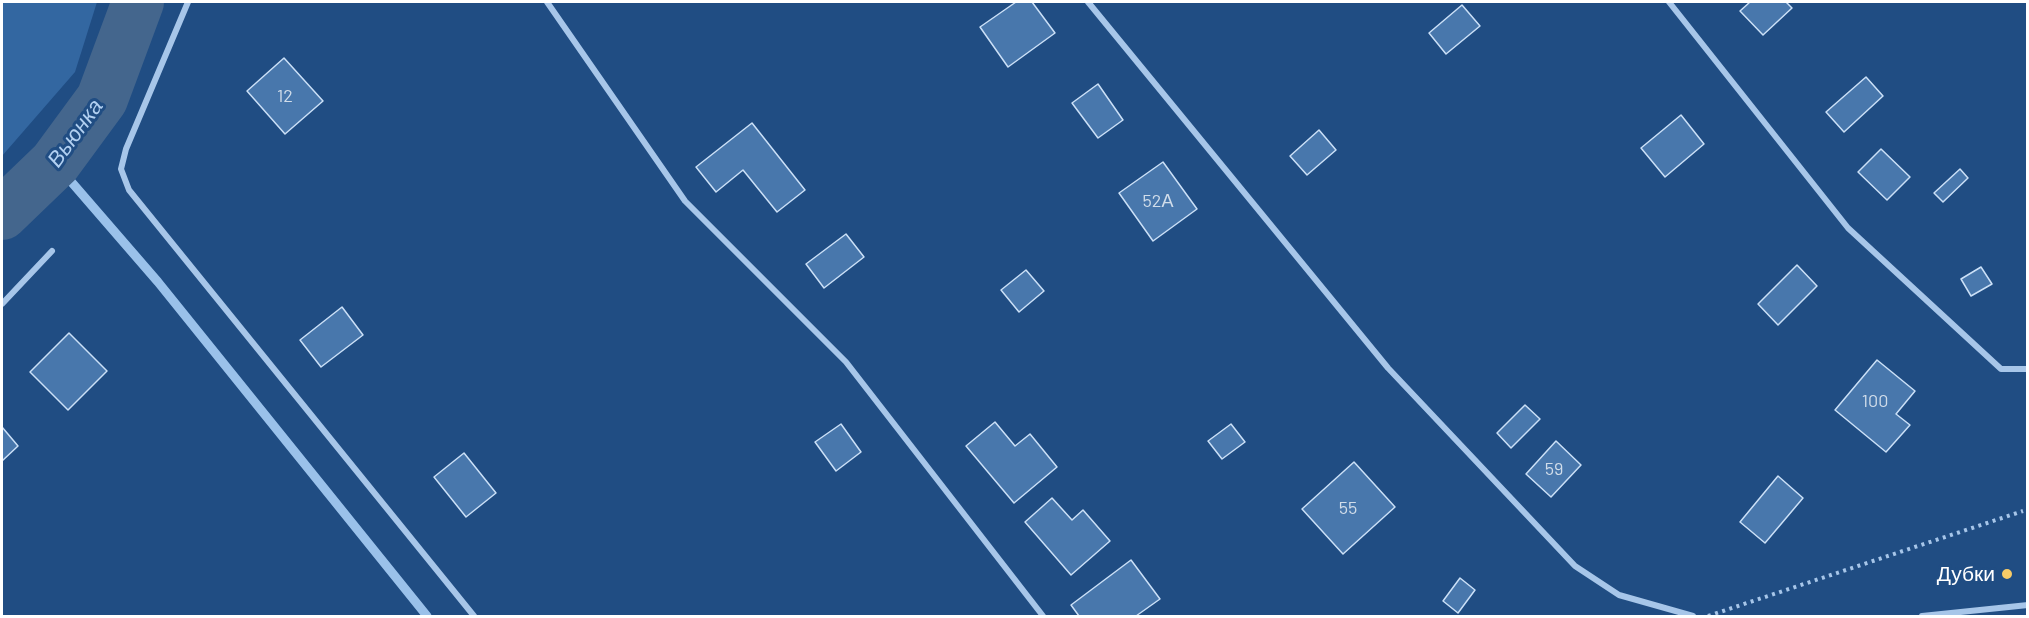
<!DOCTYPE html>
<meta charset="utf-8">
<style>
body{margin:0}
#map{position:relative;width:2029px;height:618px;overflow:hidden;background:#204d83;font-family:Barlow,sans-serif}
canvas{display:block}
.frame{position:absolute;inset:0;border:3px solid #fff;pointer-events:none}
</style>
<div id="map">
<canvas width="2029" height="618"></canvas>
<div class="frame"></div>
</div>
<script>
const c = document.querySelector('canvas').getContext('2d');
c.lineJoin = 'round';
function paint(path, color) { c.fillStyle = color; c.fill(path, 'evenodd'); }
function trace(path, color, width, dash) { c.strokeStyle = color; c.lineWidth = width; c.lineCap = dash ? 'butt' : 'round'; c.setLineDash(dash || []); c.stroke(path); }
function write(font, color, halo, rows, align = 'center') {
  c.font = font + ' Barlow,sans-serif'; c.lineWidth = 6; c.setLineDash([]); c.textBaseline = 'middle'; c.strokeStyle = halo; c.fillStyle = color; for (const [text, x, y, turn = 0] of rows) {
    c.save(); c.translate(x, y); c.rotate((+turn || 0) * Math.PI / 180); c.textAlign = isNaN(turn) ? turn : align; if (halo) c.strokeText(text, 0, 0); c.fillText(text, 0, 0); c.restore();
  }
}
const green = new Path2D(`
 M2 2H97L75 72 2 156Z`);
const stream = new Path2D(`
 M55 163 158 282 427 616`);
const river = new Path2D(`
 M2 214 55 163 102 99 138 2`);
const building = new Path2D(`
 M1016 2H1032L1055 33 1008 67 980 27Z
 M1750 2H1786L1792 8 1763 35 1740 11Z
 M1462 5 1480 26 1446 54 1429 33Z
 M284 58 323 101 285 134 247 91Z
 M1866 77 1883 96 1844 132 1826 112Z
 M1098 84 1123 120 1098 138 1072 103Z
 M1681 115 1704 144 1665 177 1641 148Z
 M752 123 805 190 777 212 743 170 716 192 696 167Z
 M1319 130 1336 150 1307 175 1290 156Z
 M1881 149 1910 177 1887 200 1858 172Z
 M1163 162 1197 209 1153 241 1119 193Z
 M1960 169 1968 178 1943 202 1934 193Z
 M846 234 864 257 824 288 806 264Z
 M1797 265 1817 286 1778 325 1758 304Z
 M1981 267 1992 284 1971 296 1961 279Z
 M1026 270 1044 291 1019 312 1001 290Z
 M342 307 363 335 321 367 300 340Z
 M69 333 107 371 68 410 30 372Z
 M1877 360 1915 391 1896 414 1910 425 1886 452 1835 410Z
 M1525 405 1540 419 1511 448 1497 433Z
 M995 422 1015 446 1030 434 1057 467 1014 503 966 446Z
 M841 424 861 452 836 471 815 442Z
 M1231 424 1245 442 1222 459 1208 441Z
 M2 427 18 446 2 461Z
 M1556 441 1581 465 1551 497 1526 474Z
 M464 453 496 493 466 517 434 477Z
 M1354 462 1395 507 1343 554 1302 509Z
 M1778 476 1803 498 1765 543 1740 522Z
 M1052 498 1072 520 1083 510 1110 541 1071 575 1025 522Z
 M1131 560 1160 599 1136 616H1079L1071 605Z
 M1460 578 1475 590 1458 613 1443 601Z`);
const path = new Path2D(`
 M1708 616 2023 511`);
const street = new Path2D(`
 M188 2 126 149 121 169 129 190 474 616
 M547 2 685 201 846 362 1043 616
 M1088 2 1388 368 1575 566 1619 595 1693 616
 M1669 2 1848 228 2001 369H2028
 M2 304 52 251
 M1922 616 2028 605`);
const markers = [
 [2007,574,6,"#f7cb67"]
];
const numberNames = [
 ["12",285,96],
 ["52А",1158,201],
 ["100",1875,401],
 ["59",1554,469],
 ["55",1348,508]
];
const poiNames = [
 ["Дубки",1995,574]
];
const waterNames = [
 ["Вьюнка",75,133,-54]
];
paint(green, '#3367a1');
trace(stream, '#9ac1ea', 9);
trace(river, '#44668d', 52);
paint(building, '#4877ac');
trace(building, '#cbe0f7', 1.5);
trace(path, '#a7c6e9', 4, [3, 4.5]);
trace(street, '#a7c6e9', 6);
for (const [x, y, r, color] of markers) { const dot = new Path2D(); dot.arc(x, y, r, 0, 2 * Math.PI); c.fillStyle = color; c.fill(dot); trace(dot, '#204d83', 2); }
write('18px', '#d1ddea', null, numberNames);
write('21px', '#fff', '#204d83', poiNames, 'right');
write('italic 22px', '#b2d0f1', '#204d83', waterNames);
</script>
